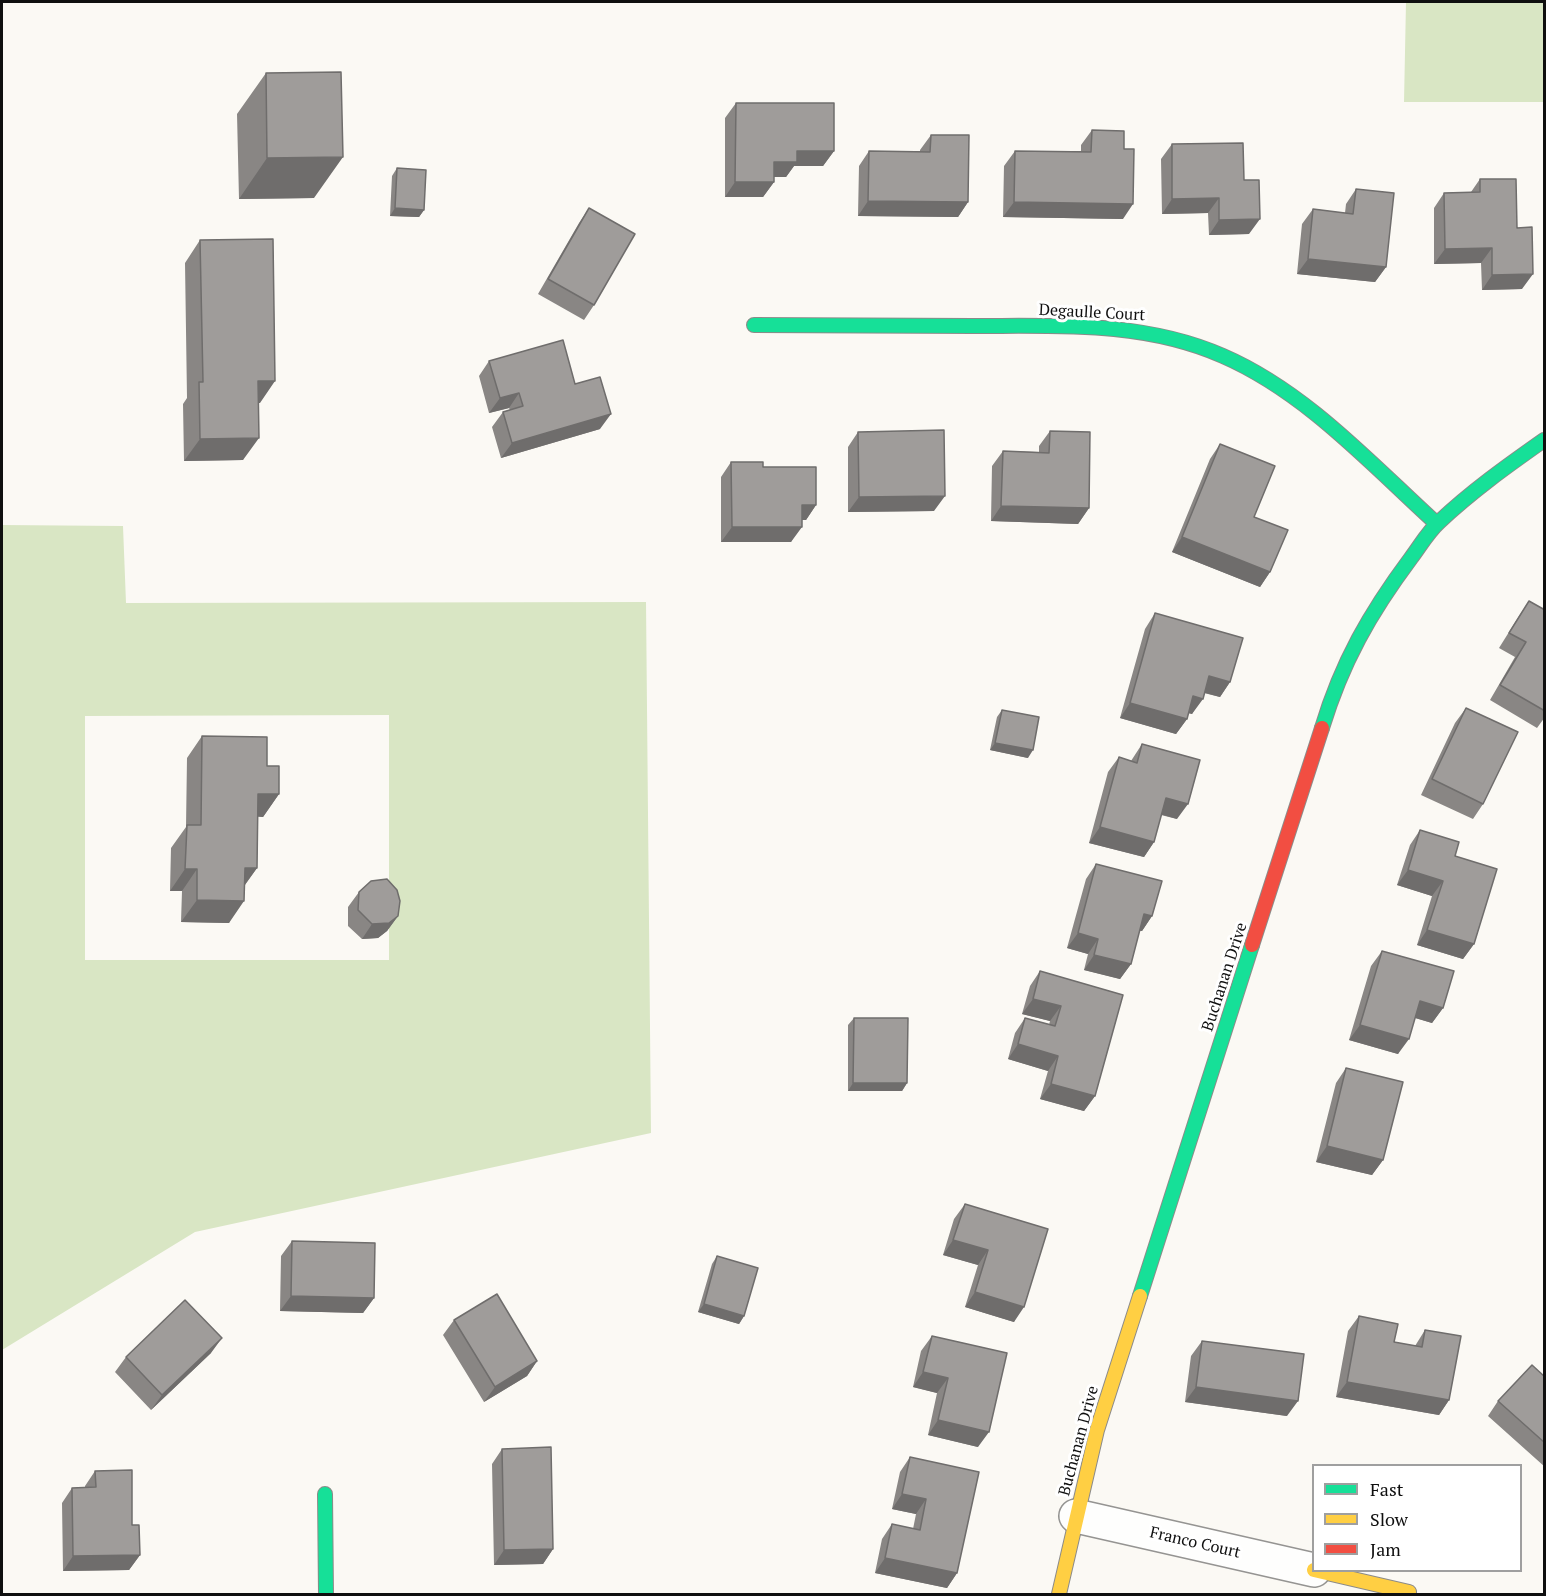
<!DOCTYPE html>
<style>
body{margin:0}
#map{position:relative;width:1546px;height:1596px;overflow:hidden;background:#fbf9f4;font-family:"PT Serif",serif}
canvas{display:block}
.frame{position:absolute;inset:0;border:3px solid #0f0f0f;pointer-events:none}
.legend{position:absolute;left:1312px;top:1464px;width:210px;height:108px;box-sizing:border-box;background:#fff;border:2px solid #9f9f9f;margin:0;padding:8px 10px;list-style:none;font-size:18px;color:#0f0f0f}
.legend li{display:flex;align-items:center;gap:12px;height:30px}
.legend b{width:30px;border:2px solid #9f9f9f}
</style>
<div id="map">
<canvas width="1546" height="1596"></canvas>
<div class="frame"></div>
<ul class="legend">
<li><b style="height:8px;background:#16e098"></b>Fast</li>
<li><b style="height:8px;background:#ffcf43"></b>Slow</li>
<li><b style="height:8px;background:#f24e42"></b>Jam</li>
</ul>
</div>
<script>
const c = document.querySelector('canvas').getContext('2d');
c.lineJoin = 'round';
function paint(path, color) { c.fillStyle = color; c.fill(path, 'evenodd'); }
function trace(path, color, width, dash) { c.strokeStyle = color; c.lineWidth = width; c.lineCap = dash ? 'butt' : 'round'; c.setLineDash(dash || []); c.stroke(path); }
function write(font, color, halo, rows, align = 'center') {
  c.font = font + ' "PT Serif",serif'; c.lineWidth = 6; c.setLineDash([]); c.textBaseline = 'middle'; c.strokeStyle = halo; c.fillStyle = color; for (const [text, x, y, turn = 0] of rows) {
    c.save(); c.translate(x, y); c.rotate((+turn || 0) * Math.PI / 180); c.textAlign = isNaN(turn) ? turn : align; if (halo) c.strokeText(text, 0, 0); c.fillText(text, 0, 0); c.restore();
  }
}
const forest = new Path2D(`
 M1406 2H1544V102H1404Z
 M2 525 123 526 126 603 646 602 651 1133 195 1232 2 1350ZM389 715V960H85V716Z`);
const street = new Path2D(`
 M1076 1516 1314 1570`);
const fast = new Path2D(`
 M754 325C827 325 900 325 973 326 1058 326 1144 321 1223 356 1306 392 1371 464 1437 524
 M1322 728C1342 662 1370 613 1411 558 1420 546 1428 532 1439 522 1472 491 1507 466 1544 440
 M1140 1296 1252 945
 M325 1494 326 1594`);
const slow = new Path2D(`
 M1314 1570 1409 1592
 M1059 1594 1097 1430 1140 1296`);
const jam = new Path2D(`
 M1252 945 1322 728`);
const wall = new Path2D(`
 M266 73 314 198 239 199 237 114Z
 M736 103 834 151 823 166H794L786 177H774V182L763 197H725V118Z
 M1092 130 1123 219 1003 217 1004 166 1015 151H1081V145Z
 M931 135 968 202 958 217 858 216 859 166 869 151H920V150Z
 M1172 144 1244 180 1249 234 1209 235 1208 213 1162 214 1161 159Z
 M397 168 424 210 419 217 390 216 392 176Z
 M1480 179 1517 228 1522 289 1482 290 1481 263 1434 264V208L1444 193 1471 192Z
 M1356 189 1386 267 1375 282 1297 274 1302 224 1313 209 1345 213 1346 204Z
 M589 208 594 305 584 320 538 294 579 223Z
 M200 240 260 403H258L243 460 184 461 183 404 187 398 185 263Z
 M489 361 575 384 600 429 501 458 492 427 503 412 510 410 509 408 489 413 479 376Z
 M1050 431 1089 508 1078 524 991 521 992 466 1003 451 1039 452V446Z
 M858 432 934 511 848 512V447Z
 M1220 444 1254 517 1270 572 1260 587 1172 552 1210 459Z
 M731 462 763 467 816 505 806 520H802L791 542H721V477Z
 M1529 601 1545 610V717L1537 728 1490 700 1515 657 1499 648 1519 616Z
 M1155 613 1230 682 1220 697 1204 693 1192 714 1188 713 1187 719 1176 734 1120 718 1145 629Z
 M1466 708 1483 804 1473 819 1421 795 1455 723Z
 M1002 710 1028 758 990 750 997 717Z
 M202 736 267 766 279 794 263 817 258 816 257 868 245 885 229 923 181 922 182 891H170L171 848 186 827 187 758Z
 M1142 744 1177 819 1161 815 1154 842 1144 857 1089 843 1108 772 1119 757 1131 761Z
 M1420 830 1455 856 1474 944 1463 959 1417 945 1432 896 1397 885 1410 845Z
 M1096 864 1152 916 1142 931H1139L1131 964 1120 979 1084 970 1088 954 1067 948 1086 879Z
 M359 892 398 916 387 931 378 938 362 939 348 926V907Z
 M1382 951 1443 1008 1432 1023 1415 1018 1398 1054 1349 1040 1371 966Z
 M1040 971 1123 995 1095 1096 1084 1111 1040 1099 1048 1071 1008 1059 1015 1033 1025 1018 1049 1025 1050 1021 1022 1014 1030 986Z
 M854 1018 907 1083 902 1091H848V1025Z
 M1346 1068 1383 1160 1372 1175 1316 1162 1336 1083Z
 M965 1204 1048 1229 1014 1322 965 1307 978 1265 943 1255 954 1219Z
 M292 1241 374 1298 363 1313 280 1311 281 1256Z
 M717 1256 744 1316 739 1324 698 1312 712 1264Z
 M1359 1316 1394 1342 1415 1346 1425 1330 1449 1400 1439 1415 1336 1397 1348 1331Z
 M454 1320 537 1361 527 1376 484 1402 443 1335Z
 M932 1336 978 1447 928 1435 937 1393 913 1387 921 1351Z
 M1202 1341 1287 1416 1185 1402 1191 1356Z
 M211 1353 151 1410 115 1372 126 1357Z
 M1545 1377V1467L1488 1416 1498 1401Z
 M502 1449 553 1549 543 1564 494 1565 492 1464Z
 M910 1457 957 1573 947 1588 875 1573 882 1539 892 1524 913 1529 916 1514 892 1509 900 1472Z
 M95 1471 132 1525 140 1555 129 1570 63 1571 62 1503 72 1488 85 1487V1486Z`);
const shadedWall = new Path2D(`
 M797 151H834L823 166H794L786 177H763L774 162Z
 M343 157 314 198 239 199 267 158Z
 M735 182H774L763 197H725Z
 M1219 198 1208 213 1162 214 1172 199Z
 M868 201 968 202 958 217 858 216Z
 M1014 202 1133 204 1123 219 1003 217Z
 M395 208 424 210 419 217 390 216Z
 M1260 219 1249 234 1209 235 1219 220Z
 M1492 248 1481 263 1434 264 1445 249Z
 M1308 259 1386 267 1375 282 1297 274Z
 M1533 274 1522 289 1482 290 1492 275Z
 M258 381H275L260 403H242Z
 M519 393 509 408 489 413 500 398Z
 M611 414 600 429 501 458 512 443Z
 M259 438 243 460 184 461 200 439Z
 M945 496 934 511 848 512 859 497Z
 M802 505H816L806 520H791Z
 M1001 506 1089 508 1078 524 991 521Z
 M732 527H802L791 542H721Z
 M1182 537 1270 572 1260 587 1172 552Z
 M1209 676 1230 682 1220 697 1198 691Z
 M1193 696 1203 699 1192 714 1182 711Z
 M1130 703 1187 719 1176 734 1120 718Z
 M995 743 1033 750 1028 758 990 750Z
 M258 794H279L263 817 242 816Z
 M1166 798 1188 804 1177 819 1156 813Z
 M1100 827 1154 842 1144 857 1089 843Z
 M245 868H257L241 890Z
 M185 869H197L182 891H170Z
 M1408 870 1443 881 1432 896 1397 885Z
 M197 900 244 901 229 923 181 922Z
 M1144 914 1152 916 1142 931 1133 929Z
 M398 916 387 931 378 938 362 939 372 924Z
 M1427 930 1474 944 1463 959 1417 945Z
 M1078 933 1098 939 1088 954 1067 948Z
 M1094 955 1131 964 1120 979 1084 970Z
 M1033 999 1061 1006 1050 1021 1022 1014Z
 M1420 1001 1443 1008 1432 1023 1409 1016Z
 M1360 1025 1409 1039 1398 1054 1349 1040Z
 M1018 1044 1058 1056 1048 1071 1008 1059Z
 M853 1083H907L902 1091H848Z
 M1051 1084 1095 1096 1084 1111 1040 1099Z
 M1327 1146 1383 1160 1372 1175 1316 1162Z
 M953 1240 988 1250 978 1265 943 1255Z
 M975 1292 1024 1307 1014 1322 965 1307Z
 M291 1296 374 1298 363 1313 280 1311Z
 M704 1304 744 1316 739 1324 698 1312Z
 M222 1338 211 1353 151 1410 162 1395Z
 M537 1361 527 1376 484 1402 495 1387Z
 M923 1372 948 1378 937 1393 913 1387Z
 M1347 1382 1449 1400 1439 1415 1336 1397Z
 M1196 1387 1298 1401 1287 1416 1185 1402Z
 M938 1420 989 1432 978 1447 928 1435Z
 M902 1494 926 1499 916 1514 892 1509Z
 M553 1549 543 1564 494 1565 504 1550Z
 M140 1555 129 1570 63 1571 73 1556Z
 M885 1558 957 1573 947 1588 875 1573Z`);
const building = new Path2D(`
 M341 72 343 157 267 158 266 73Z
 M736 103H834V151H797V162H774V182H735Z
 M1092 130 1124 131V149H1134L1133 204 1014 202 1015 151 1091 152Z
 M931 135H969L968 202 868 201 869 151 930 152Z
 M1243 143 1244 180H1259L1260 219 1219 220V198L1172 199V144Z
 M397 168 426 170 424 210 395 208Z
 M1480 179H1516L1517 228 1532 227 1533 274 1492 275V248L1445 249 1444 193 1480 192Z
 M1356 189 1394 193 1386 267 1308 259 1313 209 1353 214Z
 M589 208 635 234 594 305 548 279Z
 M273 239 275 381H258L259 438 200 439 199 382H203L200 240Z
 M563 340 575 384 600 377 611 414 512 443 503 412 523 406 519 393 500 398 489 361Z
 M944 430 945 496 859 497 858 432Z
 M1050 431 1090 432 1089 508 1001 506 1003 451 1049 453Z
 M1220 444 1275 466 1254 517 1288 530 1270 572 1182 537Z
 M731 462H763V467H816V505H802V527H732Z
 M1529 601 1545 610V711L1500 685 1526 642 1509 633Z
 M1155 613 1243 638 1230 682 1209 676 1203 699 1193 696 1187 719 1130 703Z
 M1466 708 1518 732 1483 804 1432 779Z
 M1002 710 1039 717 1033 750 995 743Z
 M202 736 267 737V766H279V794H258L257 868H245L244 901 197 900V869H185L187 825H201Z
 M1142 744 1200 760 1188 804 1166 798 1154 842 1100 827 1119 757 1137 763Z
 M1420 830 1459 842 1455 856 1497 869 1474 944 1427 930 1443 881 1408 870Z
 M1096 864 1162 881 1152 916 1144 914 1131 964 1094 955 1098 939 1078 933Z
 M387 879 397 890 400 901 398 916 389 923 372 924 358 910 359 892 371 881Z
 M1382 951 1454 971 1443 1008 1420 1001 1409 1039 1360 1025Z
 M1040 971 1123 995 1095 1096 1051 1084 1058 1056 1018 1044 1025 1018 1055 1026 1061 1006 1033 999Z
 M854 1018H908L907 1083H853Z
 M1346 1068 1403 1082 1383 1160 1327 1146Z
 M965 1204 1048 1229 1024 1307 975 1292 988 1250 953 1240Z
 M292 1241 375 1243 374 1298 291 1296Z
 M717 1256 758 1268 744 1316 704 1304Z
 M497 1294 537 1361 495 1387 454 1320Z
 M185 1300 222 1338 162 1395 126 1357Z
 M1359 1316 1398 1324 1394 1342 1422 1347 1425 1330 1461 1336 1449 1400 1347 1382Z
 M932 1336 1007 1353 989 1432 938 1420 948 1378 923 1372Z
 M1202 1341 1304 1354 1298 1401 1196 1387Z
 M1532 1365 1545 1377V1443L1498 1401Z
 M551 1447 553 1549 504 1550 502 1449Z
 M910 1457 979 1472 957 1573 885 1558 892 1524 920 1530 926 1499 902 1494Z
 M132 1470V1525H139L140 1555 73 1556 72 1488 96 1487 95 1471Z`);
const streetNames = [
 ["Degaulle Court",1092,313,3],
 ["Buchanan Drive",1225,977,-72],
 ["Buchanan Drive",1079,1441,-75],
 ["Franco Court",1195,1543,13]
];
paint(forest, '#d9e6c4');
trace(street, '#959492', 36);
trace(fast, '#8c8b89', 16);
trace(slow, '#8c8b89', 16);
trace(jam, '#8c8b89', 16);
trace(street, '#fefefd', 33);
trace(fast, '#16e098', 14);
trace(slow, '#ffcf43', 14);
trace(jam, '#f24e42', 14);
paint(wall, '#898684');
paint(shadedWall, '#6f6d6c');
paint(building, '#9f9c9a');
trace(building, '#6f6d6c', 1.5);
write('16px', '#0f0f0f', '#fff', streetNames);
</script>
